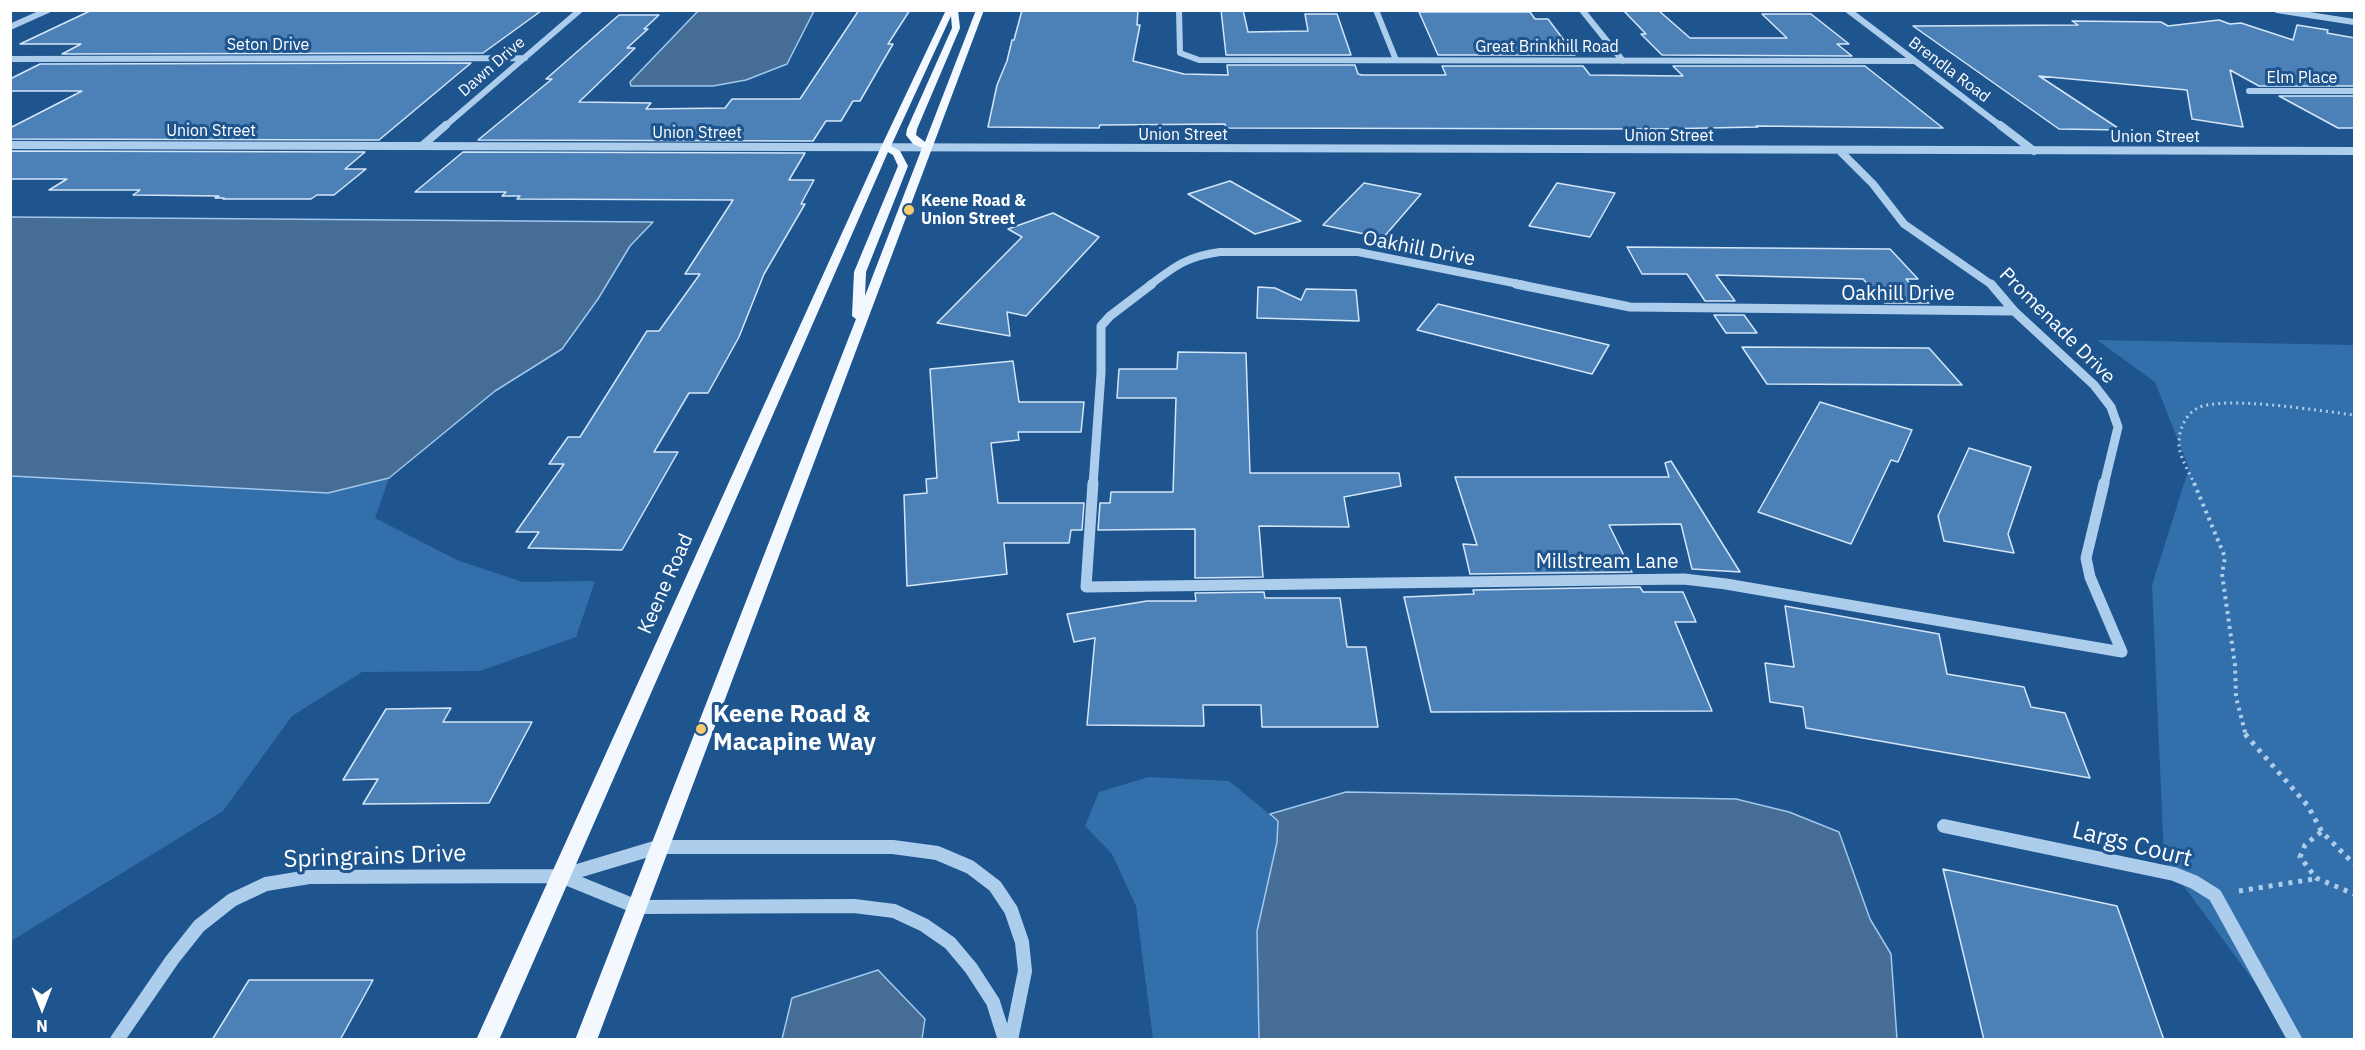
<!DOCTYPE html>
<style>
body{margin:0}
#map{position:relative;width:2365px;height:1050px;overflow:hidden;background:#1f558e;font-family:"IBM Plex Sans",sans-serif}
canvas{display:block}
.frame{position:absolute;inset:0;border:12px solid #fff;pointer-events:none}
.north{position:absolute;left:12px;top:978px;width:60px;height:60px;-webkit-text-stroke:4px #1f558e;paint-order:stroke;rotate:180deg;font-size:16px;font-weight:700;line-height:24px;text-align:center;color:#fff}
.north::after{content:'';display:block;margin:auto;width:21px;height:27px;background:#fff;clip-path:polygon(50% 0,100% 100%,50% 72%,0 100%)}
</style>
<div id="map">
<canvas width="2365" height="1050"></canvas>
<div class="frame"></div>
<div class="north">N</div>
</div>
<script>
const c = document.querySelector('canvas').getContext('2d');
c.lineJoin = 'round';
function paint(path, color) { c.fillStyle = color; c.fill(path, 'evenodd'); }
function trace(path, color, width, dash) { c.strokeStyle = color; c.lineWidth = width; c.lineCap = dash ? 'butt' : 'round'; c.setLineDash(dash || []); c.stroke(path); }
function write(font, color, halo, rows, align = 'center') {
  c.font = font + ' "IBM Plex Sans",sans-serif'; c.lineWidth = 6; c.setLineDash([]); c.textBaseline = 'middle'; c.strokeStyle = halo; c.fillStyle = color; for (const [text, x, y, turn = 0] of rows) {
    c.save(); c.translate(x, y); c.rotate((+turn || 0) * Math.PI / 180); c.textAlign = isNaN(turn) ? turn : align; if (halo) c.strokeText(text, 0, 0); c.fillText(text, 0, 0); c.restore();
  }
}
const green = new Path2D(`
 M2097 340 2354 345V1039H2296L2164 859 2152 585 2189 468 2155 382Z
 M11 476 328 493 389 478 375 518 457 560 523 582 595 581 576 637 480 671 362 672 292 716 223 811 11 941Z
 M1149 777 1229 781 1278 821 1277 842 1257 931 1259 1039H1153L1136 906 1112 854 1085 826 1099 792Z`);
const water = new Path2D(`
 M698 11V10L814 11 787 64 746 80 713 86H631L630 82Z
 M10 217H11L653 222 630 246 598 299 562 349 495 391 389 478 328 493 11 476Z
 M1346 792 1736 799 1789 812 1839 832 1870 919 1891 954 1897 1039H1259L1257 931 1277 842 1278 821 1270 814Z
 M878 970 925 1019 922 1039H782L792 998Z`);
const building = new Path2D(`
 M92 10H515L541 11 483 53 62 54 81 44H20Z
 M859 10H910L888 44H893L860 101H853L841 121H826L813 141 478 140 552 79H546L619 15H659L644 29H648L627 48H635L579 102 651 103 646 109 725 108 732 99H800Z
 M1022 10H1138L1137 25H1140L1133 61 1184 74 1228 75 1227 65H1355L1358 74 1362 75H1446L1442 66H1583L1590 75 1683 76 1673 66H1865L1943 128 1756 126 1758 127 1658 129 1226 128 1225 124 1100 125 1099 128 988 127 997 85 1007 61 1012 40H1014Z
 M1221 10H1243L1248 32 1308 31 1305 14H1337L1351 55H1226Z
 M1623 10H1658L1690 38H1787L1762 14H1811L1849 44H1837L1852 56 1662 55 1641 34H1646Z
 M1419 12H1530L1535 19H1548L1575 55H1438Z
 M2219 20 2230 24 2241 23 2293 40 2297 25 2328 30 2327 33 2355 38V86H2259L2230 70 2243 127 2192 119 2187 90 2039 76 2121 130 2059 129 1913 26 2078 25 2072 21 2161 22 2168 26Z
 M471 63 379 140 10 139V128L82 91H10V79L40 64Z
 M2279 96H2355V128H2338Z
 M10 151 365 152 345 169H366L334 195H317L311 199H223L224 198H215L219 196 133 195 140 190H49L67 179H10Z
 M463 152 805 153 789 180H814L801 204H805L764 274 739 337 708 393H689L654 452H678L622 550 528 548 539 532H516L564 464H549L568 437H580L647 331H659L700 274H685L733 200 517 199 520 196H502L506 192H415Z
 M1230 181 1301 221 1255 234 1188 194Z
 M1364 183 1421 194 1383 238 1323 225Z
 M1557 183 1615 193 1590 237 1529 226Z
 M1053 213 1099 237 1026 316 1007 312 1010 336 937 323 1022 237 1008 229Z
 M1627 247 1890 249 1918 279H1906L1929 303H1885L1863 279 1716 275 1735 301H1705L1687 274H1642Z
 M1258 287 1275 288 1301 300 1306 289 1356 290 1359 321 1257 318Z
 M1438 304 1609 345 1592 374 1417 330Z
 M1714 315H1744L1757 333H1726Z
 M1742 347 1929 348 1962 385 1767 384Z
 M1178 352 1246 353 1250 473H1399L1401 486 1344 497 1349 527 1259 526 1263 577 1195 578V529L1098 530 1100 503H1110L1111 492H1173L1176 398H1117L1119 369H1177Z
 M1013 361 1019 402H1084L1081 432H1018L1019 440 991 443 998 503H1084L1082 530H1071L1069 543H1004L1007 574 907 586 904 495 927 493 926 479 937 478 930 369Z
 M1820 402 1912 430 1898 462 1891 460 1851 544 1758 512Z
 M1969 448 2031 467 2008 534 2014 553 1944 541 1938 516Z
 M1671 461 1740 572 1692 569 1681 524 1609 525 1632 572 1470 574 1463 544 1477 545 1455 477H1669L1665 463Z
 M1640 587 1643 592H1683L1696 622H1675L1712 711 1431 712 1404 597 1474 594 1473 590Z
 M1264 592 1265 598H1340L1347 647H1366L1378 727H1262L1261 705H1203L1204 726 1087 725 1095 638 1074 642 1067 614 1147 601H1196L1195 593Z
 M1785 606 1939 634 1947 674 2024 687 2031 707 2065 713 2090 778 1806 728 1803 707 1770 702 1765 663 1794 667Z
 M451 708 443 722H532L489 803 363 804 378 779 343 780 386 709Z
 M1943 869 2117 906 2164 1040H1984Z
 M249 980H373L340 1040H212Z`);
const pathFar2 = new Path2D(`
 M2195 485C2190 474 2183 463 2180 451 2176 436 2184 414 2198 408 2223 395 2322 411 2354 415`);
const pathFar1 = new Path2D(`
 M2194 483 2225 557 2222 574 2235 665 2236 697 2246 736`);
const path = new Path2D(`
 M2245 734 2308 806 2322 832 2354 864
 M2321 832 2305 845 2300 857 2316 878 2354 894
 M2239 891 2314 879`);
const minorFar4 = new Path2D(`
 M1179 10 1180 53 1199 60 1915 61
 M1376 10 1396 60
 M1582 10 1623 61
 M1848 10 2002 127
 M2277 10 2354 22
 M10 27 48 10
 M10 59 525 58
 M2249 91H2354
 M444 127 580 10`);
const minorFar3 = new Path2D(`
 M2000 125 2034 151
 M10 145 2354 151
 M423 145 446 125
 M1839 150 1873 184 1904 224 1992 285
 M1150 285C1175 266 1188 256 1220 252H1358L1524 285`);
const minorFar2 = new Path2D(`
 M1516 284 1630 307 2014 311
 M1991 284 2014 311 2094 385 2111 407 2118 427 2104 485
 M1093 485 1101 373V326L1110 316 1152 284`);
const minorFar1 = new Path2D(`
 M1093 483 1086 587 1684 579 1726 584 2122 652
 M2104 483 2086 558 2090 577 2122 652`);
const minor = new Path2D(`
 M1944 826 2174 874 2194 882 2215 895 2295 1040
 M561 876 637 907 854 906 894 911 924 925 950 943 971 968 993 1002 1005 1040
 M117 1040 172 960 199 926 232 900 266 884 309 877 561 876 658 847H893L937 853 970 867 995 886 1011 910 1022 942 1025 971 1011 1040`);
const major = new Path2D(`
 M946 10H958L960 28 917 129 916 135 925 142 976 10H984L597 1040H575L856 319 852 316 854 272 898 166 893 155 888 152 499 1040H476L881 147ZM951 16 952 28 907 129 906 135 913 144 922 148 865 296 866 272 908 166 900 151 891 146Z`);
const markers = [
 [909,210,6,"#facb6d"],
 [701,729,6,"#facb6d"]
];
const farStreetnames = [
 ["Seton Drive",268,45],
 ["Great Brinkhill Road",1547,47],
 ["Dawn Drive",492,67,-41],
 ["Brendla Road",1949,70,37],
 ["Elm Place",2302,78],
 ["Union Street",211,131],
 ["Union Street",697,133],
 ["Union Street",1183,135],
 ["Union Street",1669,136],
 ["Union Street",2155,137]
];
const farPoinames = [
 ["Keene Road &",921,201],
 ["Union Street",921,219]
];
const streetNames = [
 ["Oakhill Drive",1419,249,11],
 ["Oakhill Drive",1898,294],
 ["Promenade Drive",2057,326,45],
 ["Millstream Lane",1607,562],
 ["Keene Road",666,584,-66]
];
const nearPoinames = [
 ["Keene Road &",713,715],
 ["Macapine Way",713,743]
];
const nearStreetnames = [
 ["Largs Court",2132,845,14],
 ["Springrains Drive",375,857,-2]
];
paint(green, '#336fab');
paint(water, '#466d95');
trace(water, '#a1c8ee', 1.5);
paint(building, '#4c81b7');
trace(building, '#d3e6f9', 1.5);
trace(pathFar2, '#adcdec', 3, [2, 4]);
trace(pathFar1, '#adcdec', 4, [3, 4.5]);
trace(path, '#adcdec', 5, [4, 6]);
trace(minorFar4, '#adcdec', 6);
trace(minorFar3, '#adcdec', 8);
trace(minorFar2, '#adcdec', 9);
trace(minorFar1, '#adcdec', 11);
trace(minor, '#adcdec', 14);
paint(major, '#f3f8ff');
for (const [x, y, r, color] of markers) { const dot = new Path2D(); dot.arc(x, y, r, 0, 2 * Math.PI); c.fillStyle = color; c.fill(dot); trace(dot, '#1f558e', 2); }
write('16px', '#fff', '#1f558e', farStreetnames);
write('bold 16px', '#fff', '#1f558e', farPoinames, 'left');
write('20px', '#fff', '#1f558e', streetNames);
write('bold 24px', '#fff', '#1f558e', nearPoinames, 'left');
write('24px', '#fff', '#1f558e', nearStreetnames);
</script>
